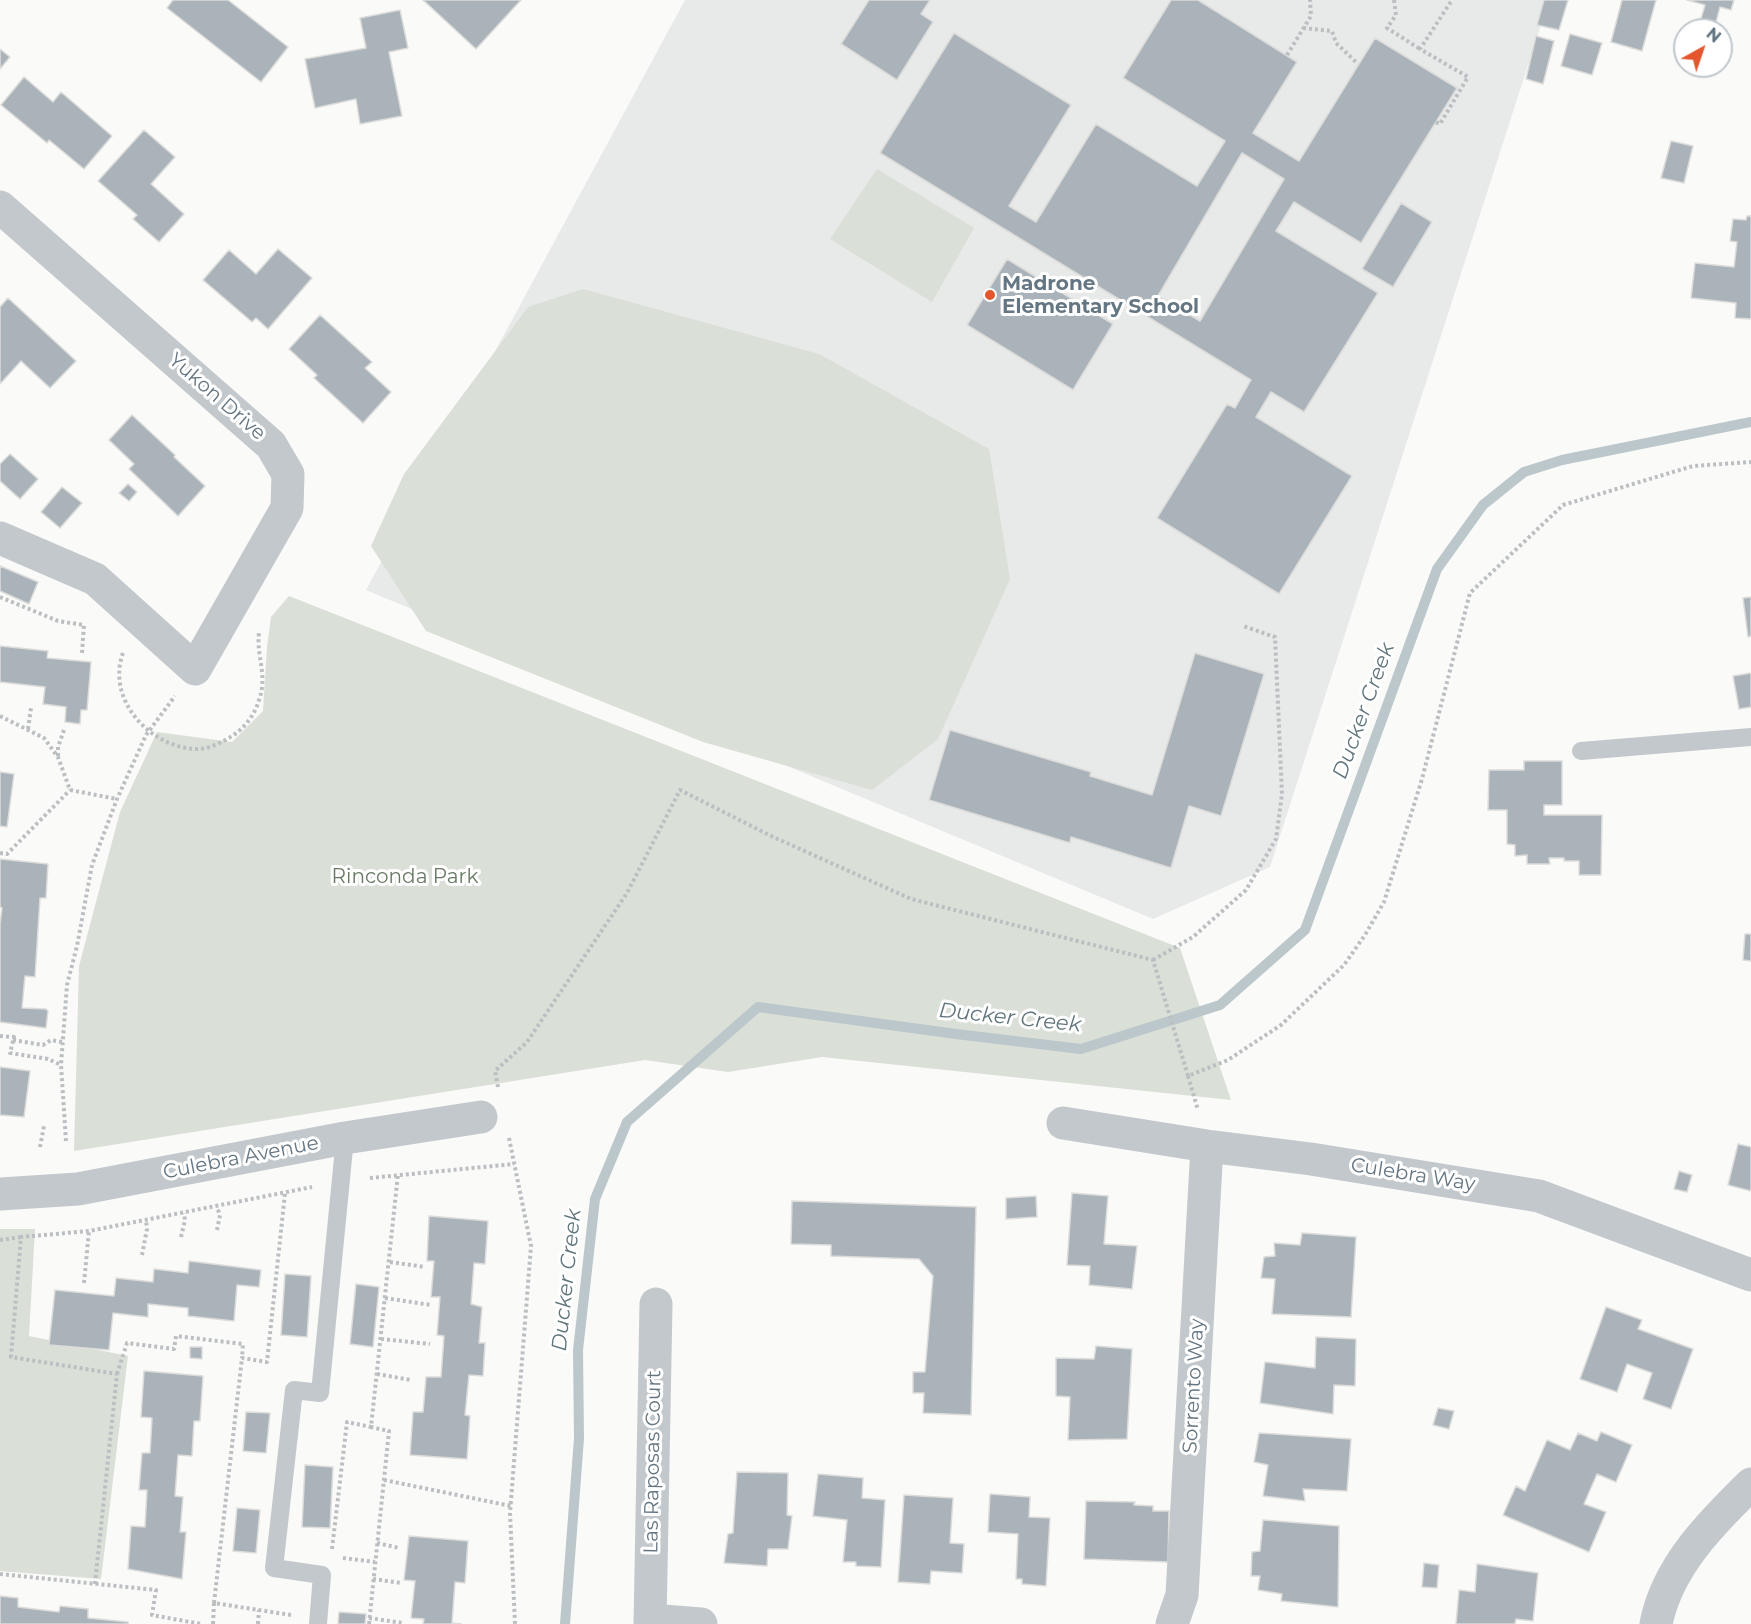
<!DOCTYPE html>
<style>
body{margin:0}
#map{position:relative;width:1751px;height:1624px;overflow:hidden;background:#fafaf8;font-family:Montserrat,sans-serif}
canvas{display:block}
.north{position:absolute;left:1673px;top:18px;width:60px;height:60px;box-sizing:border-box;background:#fff;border:2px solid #c1c8cd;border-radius:50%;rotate:40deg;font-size:16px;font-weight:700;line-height:24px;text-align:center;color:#657683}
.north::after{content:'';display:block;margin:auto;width:21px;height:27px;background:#e4572e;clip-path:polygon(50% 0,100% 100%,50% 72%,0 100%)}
</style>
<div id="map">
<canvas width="1751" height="1624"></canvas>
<div class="north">N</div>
</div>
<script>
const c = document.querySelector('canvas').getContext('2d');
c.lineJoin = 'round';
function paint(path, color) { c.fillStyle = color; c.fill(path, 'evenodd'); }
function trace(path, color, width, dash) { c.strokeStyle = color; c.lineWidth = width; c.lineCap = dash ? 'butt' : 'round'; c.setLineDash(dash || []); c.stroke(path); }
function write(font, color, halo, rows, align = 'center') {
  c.font = font + ' Montserrat,sans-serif'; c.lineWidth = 6; c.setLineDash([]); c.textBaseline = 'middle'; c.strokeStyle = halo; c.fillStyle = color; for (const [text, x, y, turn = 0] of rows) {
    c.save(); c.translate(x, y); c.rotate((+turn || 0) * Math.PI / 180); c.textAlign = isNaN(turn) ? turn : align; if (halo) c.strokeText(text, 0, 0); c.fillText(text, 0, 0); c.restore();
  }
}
const built = new Path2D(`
 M685 0H1549L1270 867 1153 919 366 590Z`);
const green = new Path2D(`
 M877 169 974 228 932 302 830 239Z
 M583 289 819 354 989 449 1010 579 938 739 872 790 703 742 426 631 371 546 404 474 528 307Z
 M289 596 1180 948 1231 1100 822 1057 728 1072 645 1060 74 1151 79 966 120 812 157 732 232 742 263 711 267 647 271 617Z
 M0 1229H35L29 1336 128 1356 101 1579 0 1571Z`);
const stream = new Path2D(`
 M565 1624 579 1438 578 1350 595 1199 627 1122 758 1007 956 1034 1081 1049 1220 1005 1305 930 1437 569 1483 505 1524 472 1562 460 1751 422`);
const building = new Path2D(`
 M173 0H228L288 47 261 82 167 8Z
 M423 0H521L476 49Z
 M869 0H930L921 14 933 22 897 80 841 44Z
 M1171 0H1198L1297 62 1253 133 1299 161 1375 38 1457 88 1361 243 1294 202 1276 231 1378 293 1304 412 1271 392 1256 417 1352 476 1279 594 1157 518 1227 404 1235 408 1251 380 880 153 954 33 1071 105 1009 206 1036 222 1096 124 1197 186 1225 141 1123 78ZM1242 153 1284 179 1200 321 1158 296Z
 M1544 0H1568L1559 30 1537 25Z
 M1622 0H1656L1642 51 1611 42Z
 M1687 0H1734L1731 10 1720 7 1715 26 1700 22 1705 5Z
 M400 10 408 48 389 52 402 116 360 124 356 99 315 108 305 59 366 48 360 18Z
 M1570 34 1602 43 1592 75 1561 66Z
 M1536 36 1554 41 1543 84 1526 79Z
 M0 49 10 57 0 69Z
 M24 77 53 102 61 92 112 136 84 169 49 140 47 143 1 105Z
 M144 130 175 157 151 184 184 214 159 242 133 219 137 215 98 181Z
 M1671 141 1693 146 1684 183 1661 178Z
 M1401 203 1432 222 1393 287 1362 269Z
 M1747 216H1751V319L1735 318 1736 303 1691 298 1695 263 1734 267 1737 242 1730 241 1733 219 1746 220Z
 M278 249 312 278 268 329 256 318 252 322 203 280 229 250 256 274Z
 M1007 259 1113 324 1073 390 967 325Z
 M8 298 76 361 50 388 21 361 0 384V307Z
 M320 315 372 362 365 368 391 392 363 423 314 378 317 375 289 349Z
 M132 415 175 455 174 457 205 486 178 516 129 469 134 464 109 440Z
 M10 454 38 479 20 499 0 481V464Z
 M128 484 137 492 129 501 119 493Z
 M62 487 82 503 60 528 41 512Z
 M0 566 38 582 29 604 0 591Z
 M1751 597V636L1748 637 1743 598Z
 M0 646 48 651 47 658 91 662 87 710H81L80 724 65 722 66 707 43 704 45 687 0 682Z
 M1195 653 1264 674 1221 816 1189 806 1171 868 1071 837 1070 843 929 800 950 730 1091 772 1090 776 1152 795Z
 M1751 673V707L1739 709 1733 676Z
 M1524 761H1562V805H1544V815H1602L1601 875H1579V861H1564V858H1549L1550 864H1527V855L1515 856V845L1507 844V810H1488L1489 770H1524Z
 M0 772 14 774 7 827 0 826Z
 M0 859 48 864 46 898H40L35 977 25 976 22 1008 46 1009 48 1011 46 1028 0 1022V924L2 908 0 907Z
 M1745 934H1751V961L1743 960Z
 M0 1067 30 1071 24 1117 0 1115Z
 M1738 1144 1751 1147V1191L1728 1185Z
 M1679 1171 1692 1175 1687 1192 1674 1189Z
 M1072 1193 1108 1196 1104 1244 1137 1246 1132 1289 1089 1285 1090 1266 1067 1265Z
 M1036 1196 1037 1217 1006 1219V1198Z
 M792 1201 976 1207 971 1415 923 1413 924 1393H913V1372H925L933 1276 919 1259 831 1256V1245L791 1244Z
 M429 1216 488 1221 485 1264 474 1263 471 1304 482 1307 479 1343H485L483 1376 469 1375 465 1415 470 1416 467 1459 410 1455 413 1412H423L426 1377H441L444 1336 437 1335 440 1297H431L434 1261H427Z
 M1302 1233 1356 1237 1351 1317 1272 1314 1275 1279 1261 1278 1264 1257 1275 1256 1274 1243 1300 1245Z
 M189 1261 261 1270 259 1287 237 1285 234 1321 188 1316V1308L148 1304V1317L113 1313 109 1350 49 1345 55 1290 114 1296 116 1278 153 1282 154 1269 188 1273Z
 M285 1274 311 1276 307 1337 281 1335Z
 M356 1284 379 1287 373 1347 350 1344Z
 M1606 1307 1642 1320 1638 1329 1693 1349 1671 1409 1643 1399 1652 1373 1627 1364 1617 1392 1580 1379Z
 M1316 1337 1356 1339 1355 1386 1334 1385 1333 1414 1260 1403 1265 1362 1315 1368Z
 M1096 1346 1132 1349 1127 1439 1068 1440 1070 1397 1056 1396V1358L1094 1359Z
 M190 1347H202V1359L190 1358Z
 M144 1371 203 1376 200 1421H194L192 1456 178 1455 175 1496 183 1497 180 1532H186L182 1579 128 1569 131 1526 145 1527 147 1490H139L142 1453H150L152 1418 141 1417Z
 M1438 1408 1454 1411 1449 1429 1433 1425Z
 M246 1412 270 1413 266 1453 243 1451Z
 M1601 1432 1632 1445 1616 1482 1597 1474 1584 1504 1606 1512 1589 1552 1503 1515 1516 1486 1525 1491 1547 1440 1570 1450 1578 1433 1597 1441Z
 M1259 1433 1351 1439 1347 1491 1303 1489 1305 1501 1263 1496 1268 1465 1254 1462Z
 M305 1465 333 1467 330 1528 302 1527Z
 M737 1472 788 1473 787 1515 792 1516 788 1549H768L767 1566 724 1563 728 1534 733 1533Z
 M818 1474 863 1478 862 1498 885 1500 881 1567 856 1566V1562H843L847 1520 813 1516Z
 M990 1494 1030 1497 1029 1517 1050 1518 1046 1586 1022 1584V1579H1016L1018 1534 988 1532Z
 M904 1495 953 1498 950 1543 964 1544 962 1573 931 1571 930 1584 898 1582Z
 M1086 1501 1135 1502 1134 1505 1153 1506V1511H1169L1168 1562 1084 1559Z
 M237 1508 260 1510 256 1553 233 1551Z
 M1263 1520 1339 1526 1338 1607 1281 1601 1282 1594 1258 1590 1260 1576H1251L1252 1552 1260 1551Z
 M409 1536 468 1541 465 1583 455 1582 452 1623 461 1624H423L424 1619 411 1618 415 1581 404 1580Z
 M1424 1563 1439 1565 1437 1588 1422 1587Z
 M1477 1564 1538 1573 1533 1621 1516 1619 1515 1624H1456L1459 1590 1475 1592Z
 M0 1596 18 1598V1607L59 1612 60 1606 88 1609V1618L128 1622V1624H0Z
 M339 1612 366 1614 365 1624H338Z`);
const path = new Path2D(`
 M1394 0 1396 15 1387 28 1420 49
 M1303 28 1332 31 1336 43 1358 64
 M1287 55 1311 16 1310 0
 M1436 122 1440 124 1468 77 1420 49 1452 0
 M0 597 58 621 84 625 82 653
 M123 653C106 699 149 746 194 749 207 750 221 743 232 736 245 728 255 714 259 700 268 675 256 656 259 633
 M0 716 44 738 58 757 70 790 117 799
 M28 729 31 708
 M58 756V747L65 727
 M0 853 7 854 70 790
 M1153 960 1193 937 1246 890 1276 839 1282 794 1275 637 1243 626
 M0 1036 14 1037 10 1053 48 1059 61 1065
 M13 1040 43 1045 51 1040 62 1042
 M1188 1076 1198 1110
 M498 1087 495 1071 527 1042 627 893 680 790 769 835 911 899 1153 960 1188 1076 1228 1060 1281 1025 1344 965 1365 935 1384 902 1422 779 1470 593 1563 505 1693 466 1751 462
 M509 1138 531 1246 510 1513 515 1624
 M66 1141 61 1065 67 985 77 946 92 865 117 799 146 735 175 696
 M40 1147 44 1126
 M370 1178 514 1164
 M217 1230 220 1215 217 1207
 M181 1237 185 1220 184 1213
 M0 1240 21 1237
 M142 1255 147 1229 146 1220
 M390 1262 425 1267
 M84 1283 89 1231
 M385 1298 431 1305
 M381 1339 430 1344
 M117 1374 127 1343 174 1349 176 1336 243 1344 242 1358
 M377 1374 411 1380
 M384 1480 511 1506
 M377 1543 399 1548
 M332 1549 347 1422 371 1427
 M343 1558 375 1562
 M0 1574 156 1590 152 1615 201 1624
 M373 1579 401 1583
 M95 1584 117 1374 11 1357 21 1237 89 1231 312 1187
 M214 1603 242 1358 267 1362 285 1193
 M369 1618 403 1623
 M213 1624 214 1603 291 1615
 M258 1624 259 1610
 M369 1624 389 1431 371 1427 398 1174`);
const lane = new Path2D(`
 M1581 751 1751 737
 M318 1624 322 1575 274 1568 294 1390 320 1393 345 1138`);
const street = new Path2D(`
 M0 207 271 445 288 474 287 508 195 669 95 579 0 538
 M1063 1123 1207 1146 1311 1159 1539 1196 1751 1275
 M0 1194 78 1189 345 1138 481 1117
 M650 1620 701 1624
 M650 1624 656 1304
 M1172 1624 1182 1595 1207 1146
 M1656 1624C1667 1567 1711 1523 1751 1484`);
const markers = [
 [990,295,6,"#e4572e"]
];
const poiNames = [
 ["Madrone",1002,284],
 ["Elementary School",1002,307]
];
const streetNames = [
 ["Yukon Drive",217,397,41],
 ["Culebra Avenue",241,1158,-11],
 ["Culebra Way",1413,1175,9],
 ["Sorrento Way",1194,1386,-87],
 ["Las Raposas Court",653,1462,-89]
];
const parkNames = [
 ["Rinconda Park",405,877]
];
const waterNames = [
 ["Ducker Creek",1364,711,-70],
 ["Ducker Creek",1010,1018,6],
 ["Ducker Creek",567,1280,-84]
];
paint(built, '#e8e9e9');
paint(green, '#dadfd7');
trace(stream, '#bbc7cb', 10);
paint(building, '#aab3b9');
trace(building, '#dcdcda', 1.5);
trace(path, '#bbbfc2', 4, [3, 3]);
trace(lane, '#c3c8cc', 18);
trace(street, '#c3c8cc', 33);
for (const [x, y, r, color] of markers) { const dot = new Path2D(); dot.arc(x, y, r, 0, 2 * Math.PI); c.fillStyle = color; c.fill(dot); trace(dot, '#fff', 2); }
write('bold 20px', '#657683', '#fff', poiNames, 'left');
write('20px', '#657683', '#fff', streetNames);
write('20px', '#687a64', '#fff', parkNames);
write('italic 21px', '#60757c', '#fff', waterNames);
</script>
